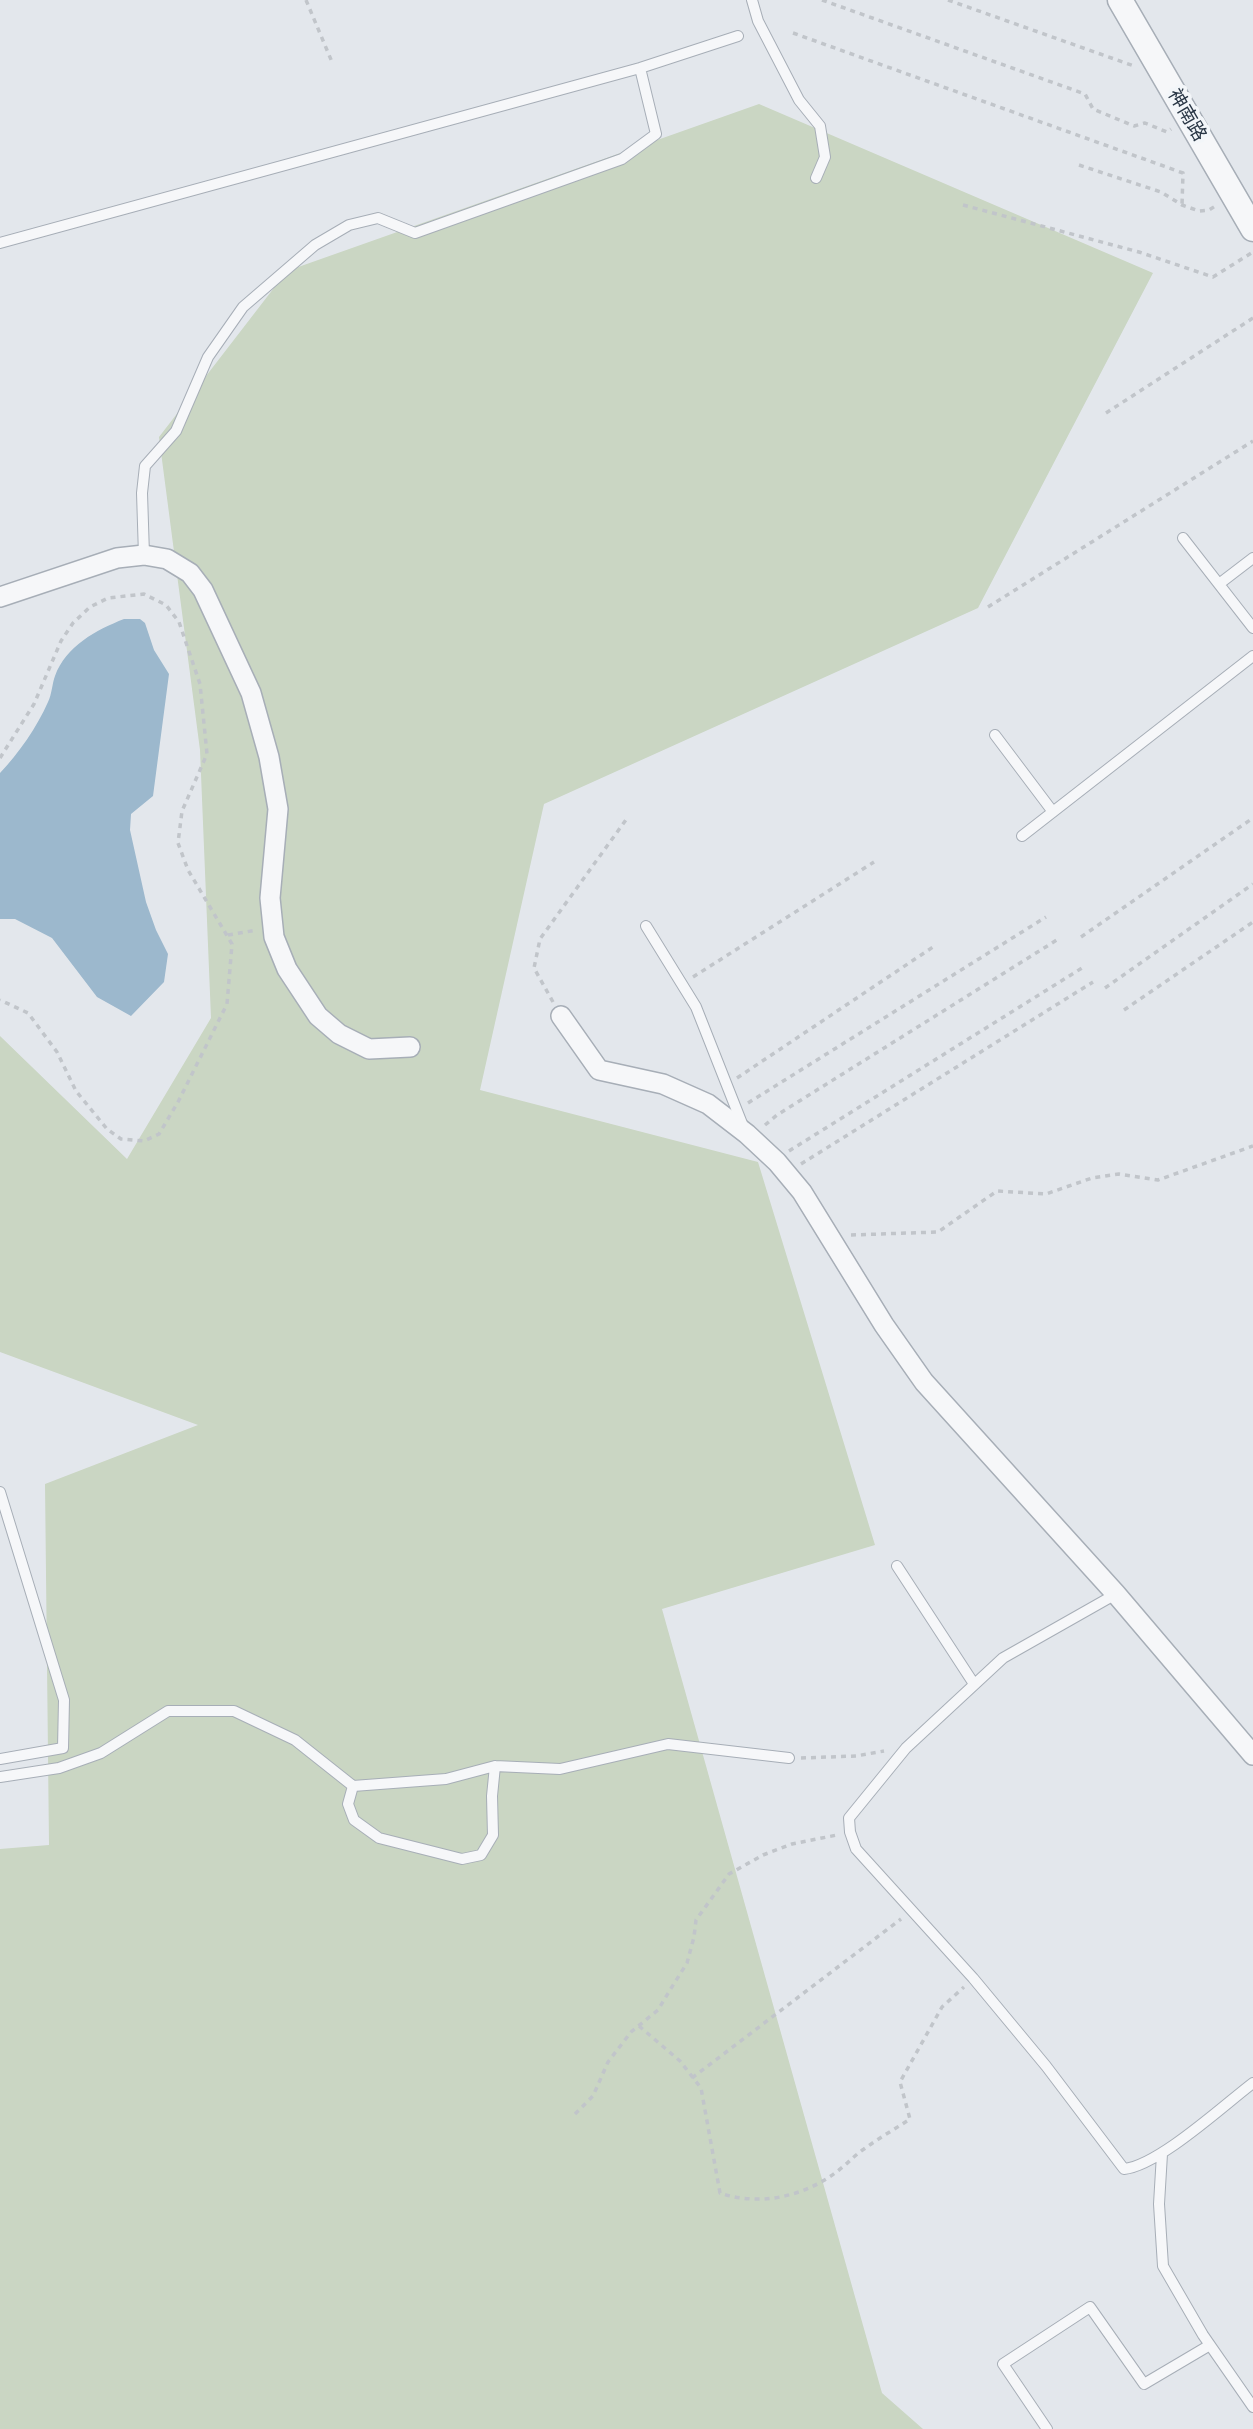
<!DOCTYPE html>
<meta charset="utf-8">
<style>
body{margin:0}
canvas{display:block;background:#e3e7ec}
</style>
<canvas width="1253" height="2429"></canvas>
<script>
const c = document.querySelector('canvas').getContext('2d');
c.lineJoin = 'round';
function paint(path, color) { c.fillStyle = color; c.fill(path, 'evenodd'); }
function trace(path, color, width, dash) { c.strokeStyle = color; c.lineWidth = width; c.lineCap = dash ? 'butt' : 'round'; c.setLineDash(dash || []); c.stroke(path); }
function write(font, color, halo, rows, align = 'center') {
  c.font = font + ' Raleway,"Noto Sans SC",sans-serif'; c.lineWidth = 7; c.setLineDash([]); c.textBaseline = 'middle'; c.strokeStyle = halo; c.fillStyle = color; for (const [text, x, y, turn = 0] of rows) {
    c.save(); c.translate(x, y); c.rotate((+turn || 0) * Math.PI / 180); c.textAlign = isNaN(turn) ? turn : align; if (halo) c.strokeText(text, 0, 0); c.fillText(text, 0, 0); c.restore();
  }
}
const green = new Path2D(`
 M759 104 1153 273 978 608 544 804 480 1090 758 1162 875 1545 662 1609 882 2393 923 2429H0V1849L49 1845 45 1484 198 1425 0 1352V1036L127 1159 211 1018 200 750 159 437 287 271Z`);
const water = new Path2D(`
 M124 619H140L145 623 154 650 169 674 153 796 131 814 130 830 146 902 156 930 168 954 164 982 131 1016 97 997 52 938 15 919H0V773C19 753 37 727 48 702 52 694 52 684 55 676 66 646 96 630 124 619Z`);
const path = new Path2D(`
 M306 0 332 62
 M822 0 1085 94 1093 109 1134 126 1145 123 1167 132 1171 129
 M948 0 1134 66
 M793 33 1183 173 1182 205
 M1079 165 1161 192 1182 205 1199 211 1209 210 1217 205
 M963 205 1139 252 1213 277 1253 252
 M1106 413 1253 318
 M988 607 1253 441
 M0 758 34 704 61 641 73 623 90 607 108 598 144 594 166 605 179 622 200 684 207 754 182 811 178 843 188 870 232 944 227 1004 178 1102 159 1134 144 1141 121 1139 107 1129 76 1091 57 1052 28 1013 0 1000
 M228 935 257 930
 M1081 937 1253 818
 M693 977 874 862
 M1105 988 1253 884
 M553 1002 534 968 540 939 628 817
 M1124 1010 1253 922
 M737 1078 933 947
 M748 1103 1046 917
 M765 1125 777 1115 1060 938
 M789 1151 1082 968
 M801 1164 1093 982
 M851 1235 938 1232 997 1191 1046 1194 1092 1178 1119 1174 1158 1180 1253 1146
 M801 1758 856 1756 884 1751
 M639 2026 680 2061 701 2088 720 2193C761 2207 806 2196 839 2170 848 2163 855 2155 864 2149 879 2138 895 2129 910 2119L900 2082 942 2007 964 1987
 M692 2078 901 1919
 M575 2114 593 2096 608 2062 631 2032 658 2010 670 1990 687 1963 694 1937 696 1920 729 1874 763 1855 792 1844 837 1835`);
const service = new Path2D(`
 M752 0 758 21 799 100 820 126 825 157 816 178
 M0 243 640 68 738 36
 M1183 538 1253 628
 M144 555 142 493 145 466 176 431 208 357 243 307 315 245 349 225 378 218 415 233 622 159 656 134 640 68
 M1219 584 1253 558
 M995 735 1053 812
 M1022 836 1253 656
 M646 926 696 1007 743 1126
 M0 1492 64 1700 63 1748 0 1759
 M897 1566 974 1684
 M1116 1594 1003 1658 906 1748 849 1818 850 1832 856 1849 973 1978 1046 2066 1124 2169C1158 2166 1224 2105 1253 2083
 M0 1777 59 1768 101 1753 168 1711H234L295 1740 353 1786 446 1779 495 1766 560 1769 668 1744 789 1758
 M353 1786 348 1804 354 1820 379 1838 462 1859 481 1855 493 1835 492 1796 495 1766
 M1162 2154 1159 2204 1163 2266 1203 2335 1253 2407
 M1047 2429 1003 2364 1090 2307 1144 2384 1210 2345`);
const minor = new Path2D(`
 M0 597 117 558 144 555 167 559 190 573 203 590 251 693 269 757 278 809 270 898 274 937 287 969 318 1016 339 1034 369 1049 410 1047
 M561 1016 599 1070 663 1084 708 1104 747 1134 777 1162 802 1192 884 1325 924 1382 1116 1594 1253 1755`);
const tertiary = new Path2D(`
 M1120 0 1253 229`);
const streetNames = [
 ["神南路",1187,115,60]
];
paint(green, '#cad6c3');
paint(water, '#9cb8cd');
trace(service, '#a7aeb7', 12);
trace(minor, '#a7aeb7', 22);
trace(tertiary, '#a7aeb7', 27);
trace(path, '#c1c5ca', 3.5, [5, 5]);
trace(service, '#f6f7f9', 10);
trace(minor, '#f6f7f9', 19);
trace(tertiary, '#f6f7f9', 24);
write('19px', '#293645', '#f3f6f9', streetNames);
</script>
